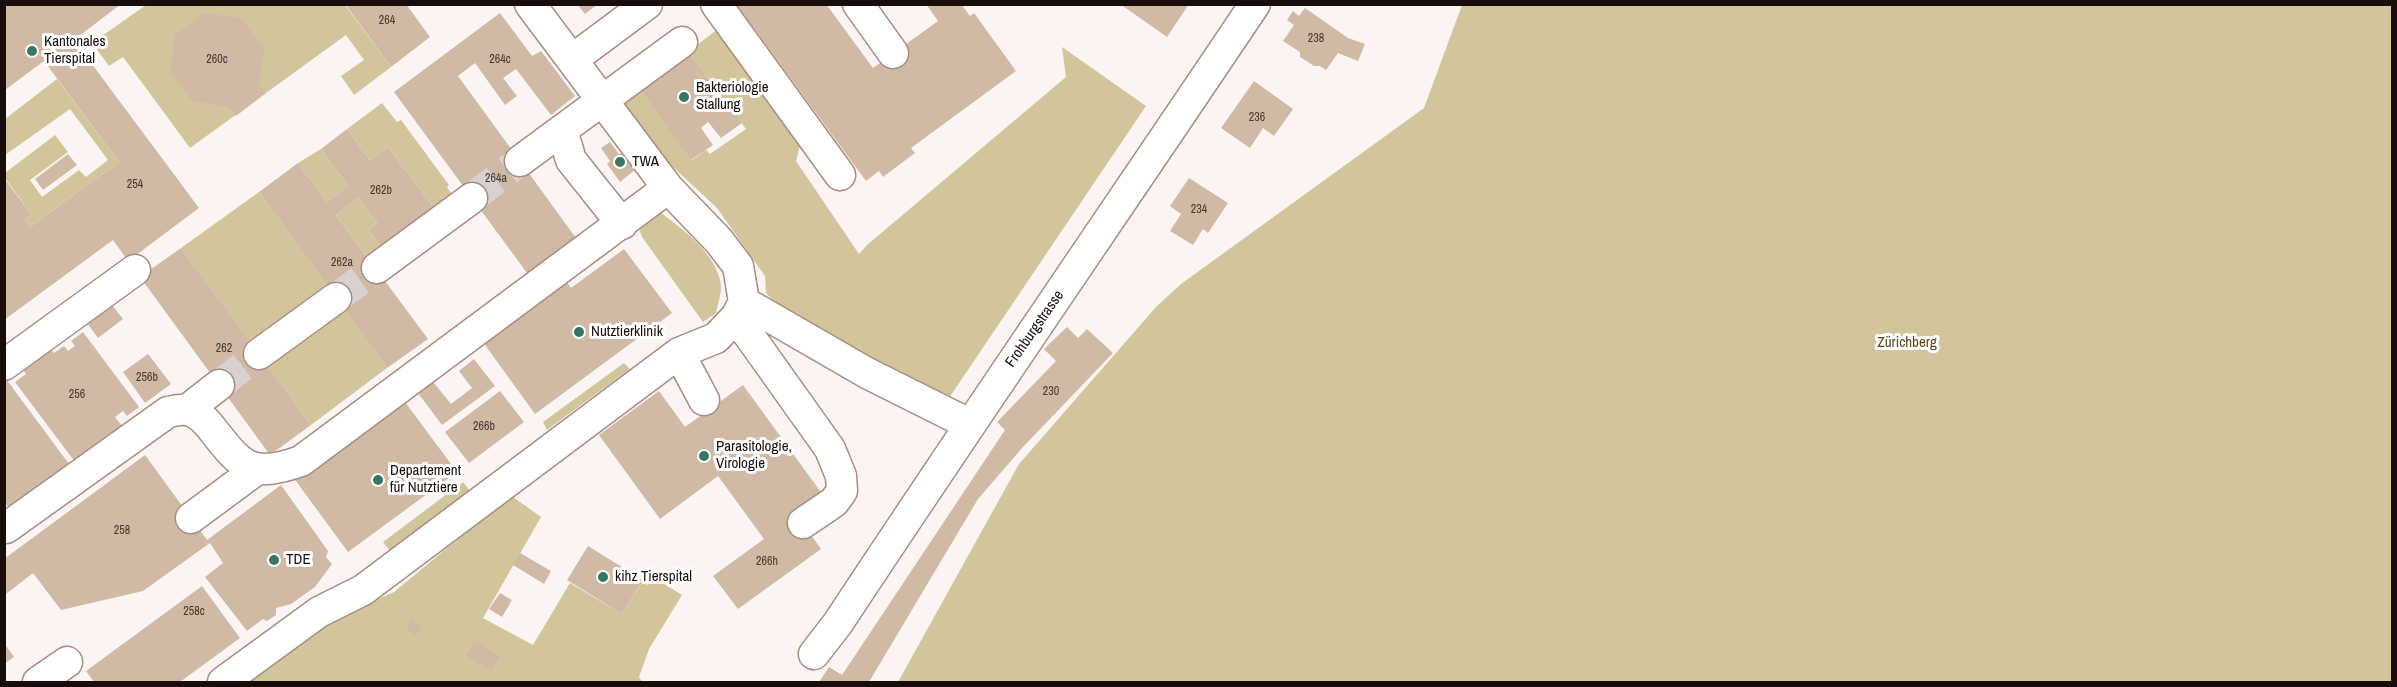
<!DOCTYPE html>
<meta charset="utf-8">
<style>
body{margin:0}
#map{position:relative;width:2397px;height:687px;overflow:hidden;background:#fbf4f2;font-family:"Archivo Narrow",sans-serif}
canvas{display:block}
.frame{position:absolute;inset:0;border:6px solid #180d0a;pointer-events:none}
</style>
<div id="map">
<canvas width="2397" height="687"></canvas>
<div class="frame"></div>
</div>
<script>
const c = document.querySelector('canvas').getContext('2d');
c.lineJoin = 'round';
function paint(path, color) { c.fillStyle = color; c.fill(path, 'evenodd'); }
function trace(path, color, width, dash) { c.strokeStyle = color; c.lineWidth = width; c.lineCap = dash ? 'butt' : 'round'; c.setLineDash(dash || []); c.stroke(path); }
function write(font, color, halo, rows, align = 'center') {
  c.font = font + ' "Archivo Narrow",sans-serif'; c.lineWidth = 6; c.setLineDash([]); c.textBaseline = 'middle'; c.strokeStyle = halo; c.fillStyle = color; for (const [text, x, y, turn = 0] of rows) {
    c.save(); c.translate(x, y); c.rotate((+turn || 0) * Math.PI / 180); c.textAlign = isNaN(turn) ? turn : align; if (halo) c.strokeText(text, 0, 0); c.fillText(text, 0, 0); c.restore();
  }
}
const green = new Path2D(`
 M146 5H345L391 67 354 95 341 76 364 60 346 35 190 148 123 57 109 66 92 43Z
 M1462 5H2392V682H898L1019 464 1156 307 1181 284 1424 108Z
 M723 25 803 134 796 161 859 254 867 245 1066 77 1062 47 1146 106 949 398 897 377 779 306 766 293 765 276 717 208 660 155 620 104 639 88 692 160 706 150 710 154 746 129 688 52Z
 M57 79 119 162 30 227 25 220 32 215 5 178V173L55 135 68 152 30 180 42 197 79 170 86 177 108 160 70 109 5 155V119Z
 M382 103 397 122 401 120 449 185 447 187 453 196 435 209 388 147 370 160 347 129Z
 M321 149 348 186 327 202 298 163Z
 M259 192 329 288 251 344 181 248Z
 M358 198 377 223 369 230 382 249 369 259 336 215Z
 M657 210C680 227 713 250 720 280 723 290 718 303 716 313L703 322 642 237 639 229 641 218Z
 M343 307 387 368 311 425 266 364Z
 M624 363 630 369 547 430 543 422Z
 M463 482 471 492 391 552 383 542Z
 M513 497 541 517 483 618 533 645 570 583 622 614 642 582 647 585 653 577 682 595 649 649 639 677 642 682H238L296 641 358 608 394 592 452 544Z`);
const building = new Path2D(`
 M5 4H121L74 40 199 208 128 261 113 240 4 320V178L32 215 25 220 30 227 119 162 44 61 5 90Z
 M345 4H406L430 37 391 67Z
 M577 4H598L585 14Z
 M736 4H826L873 68 938 21 926 4H961L970 16 974 13 1016 71 911 148 915 153 883 177 879 171 866 181Z
 M1120 4H1189L1167 37Z
 M1305 8 1348 38 1365 44 1358 61 1338 53 1326 70 1320 66H1314L1300 57V52L1283 41 1294 25 1287 20 1293 11 1299 16Z
 M204 13 241 18 264 48 259 84 266 93 236 116 229 107 192 101 170 72 175 35Z
 M500 13 532 56 541 51 575 96 551 115 516 69 503 78 517 96 505 105 475 63 458 76 576 238 527 273 394 92Z
 M688 52 742 123 721 138 708 122 701 128 713 145 691 160 639 88Z
 M1254 81 1293 109 1274 136 1263 128 1250 148 1221 128Z
 M347 129 370 160 388 147 435 209 382 249 369 230 377 223 358 198 336 215 428 339 387 368 259 192 298 163 327 202 348 186 321 149Z
 M610 142 619 154 623 152 636 169 620 182 607 164 610 161 601 148Z
 M68 154 77 165 43 190 35 179Z
 M1189 178 1228 203 1208 233 1203 229 1193 245 1170 231 1181 214 1170 206Z
 M181 248 311 425 270 455 140 277Z
 M624 249 672 313 535 414 480 338 564 278 571 288Z
 M112 305 123 319 98 338 87 323Z
 M1067 327 1078 338 1087 329 1113 353 1023 447 978 499 869 682H819L829 667 842 675 1005 430 997 422 1056 361 1044 349Z
 M83 332 139 407 127 416 123 411 115 417 123 427 75 462 15 382 26 374 23 370 50 349 54 353 64 346 68 351 75 346 71 341Z
 M148 354 171 384 145 403 123 372Z
 M474 359 495 386 442 425 415 389 430 378 451 404 472 388 459 371Z
 M6 379 69 464 9 508 4 502Z
 M743 385 823 495 797 515 821 549 738 609 713 576 764 539 718 476 660 519 599 435 659 391 685 427Z
 M500 391 524 422 469 463 445 432Z
 M402 398 457 472 348 552 293 477Z
 M145 455 207 540 281 485 328 551 326 557 332 564 315 587 291 604 276 608V615L267 621 263 619 247 631 205 577 223 563 210 543 143 591 61 610 33 573 6 594 4 559Z
 M588 546 643 580 622 614 567 580Z
 M520 553 551 571 544 584 513 565Z
 M202 586 240 638 180 682H94L86 671Z
 M500 593 512 600 502 617 489 609Z
 M412 619 422 627 416 635 406 628Z
 M474 641 500 656 491 670 466 656Z
 M4 643 14 657 4 664Z`);
const minorTunnel = new Path2D(`
 M472 198 520 161
 M336 298 377 268
 M219 385 259 354`);
const minor = new Path2D(`
 M716 4 840 175
 M858 4 893 53
 M573 59 647 4
 M520 161 562 130
 M622 224 571 160 562 130 682 42
 M377 268 472 198
 M744 302 867 373 969 424
 M736 317 830 449 841 476 842 491 834 502 803 523
 M679 353 704 400
 M259 354 336 298
 M4 365 135 270
 M187 410 219 385
 M191 518 256 470
 M4 526 6 528 168 412C173 411 181 409 186 410 196 411 203 418 209 425 240 464 248 480 301 461L668 188
 M814 654 838 623C975 415 1116 211 1255 4
 M38 682 67 662
 M223 682 319 612 363 590 679 353 716 338 736 317 744 302 738 266 719 241 668 188 530 4`);
const markers = [
 [32,51,6,"#377662"],
 [684,97,6,"#377662"],
 [620,162,6,"#377662"],
 [579,332,6,"#377662"],
 [704,456,6,"#377662"],
 [378,480,6,"#377662"],
 [274,560,6,"#377662"],
 [603,577,6,"#377662"]
];
const numberNames = [
 ["264",387,21],
 ["238",1316,39],
 ["260c",217,60],
 ["264c",500,60],
 ["236",1257,118],
 ["264a",496,179],
 ["254",135,185],
 ["262b",381,191],
 ["234",1199,210],
 ["262a",342,263],
 ["262",224,349],
 ["256b",147,378],
 ["230",1051,392],
 ["256",77,395],
 ["266b",484,427],
 ["258",122,531],
 ["266h",767,562],
 ["258c",194,612]
];
const poiNames = [
 ["Kantonales",44,42],
 ["Tierspital",44,59],
 ["Bakteriologie",696,88],
 ["Stallung",696,105],
 ["TWA",632,162],
 ["Nutztierklinik",591,332],
 ["Parasitologie,",716,447],
 ["Virologie",716,464],
 ["Departement",390,471],
 ["für Nutztiere",390,488],
 ["TDE",286,560],
 ["kihz Tierspital",615,577]
];
const streetNames = [
 ["Frohburgstrasse",1035,329,-55]
];
const parkNames = [
 ["Zürichberg",1907,343]
];
paint(green, '#d2c59b');
paint(building, '#d0baa5');
trace(minorTunnel, '#d9d1cf', 30, [30, 15]);
trace(minor, '#a88c82', 33);
trace(minor, '#fff', 30);
for (const [x, y, r, color] of markers) { const dot = new Path2D(); dot.arc(x, y, r, 0, 2 * Math.PI); c.fillStyle = color; c.fill(dot); trace(dot, '#fff', 2); }
write('12px', '#463831', null, numberNames);
write('15px', '#180d0a', '#fff', poiNames, 'left');
write('15px', '#180d0a', '#fff', streetNames);
write('15px', '#554719', '#fff', parkNames);
</script>
